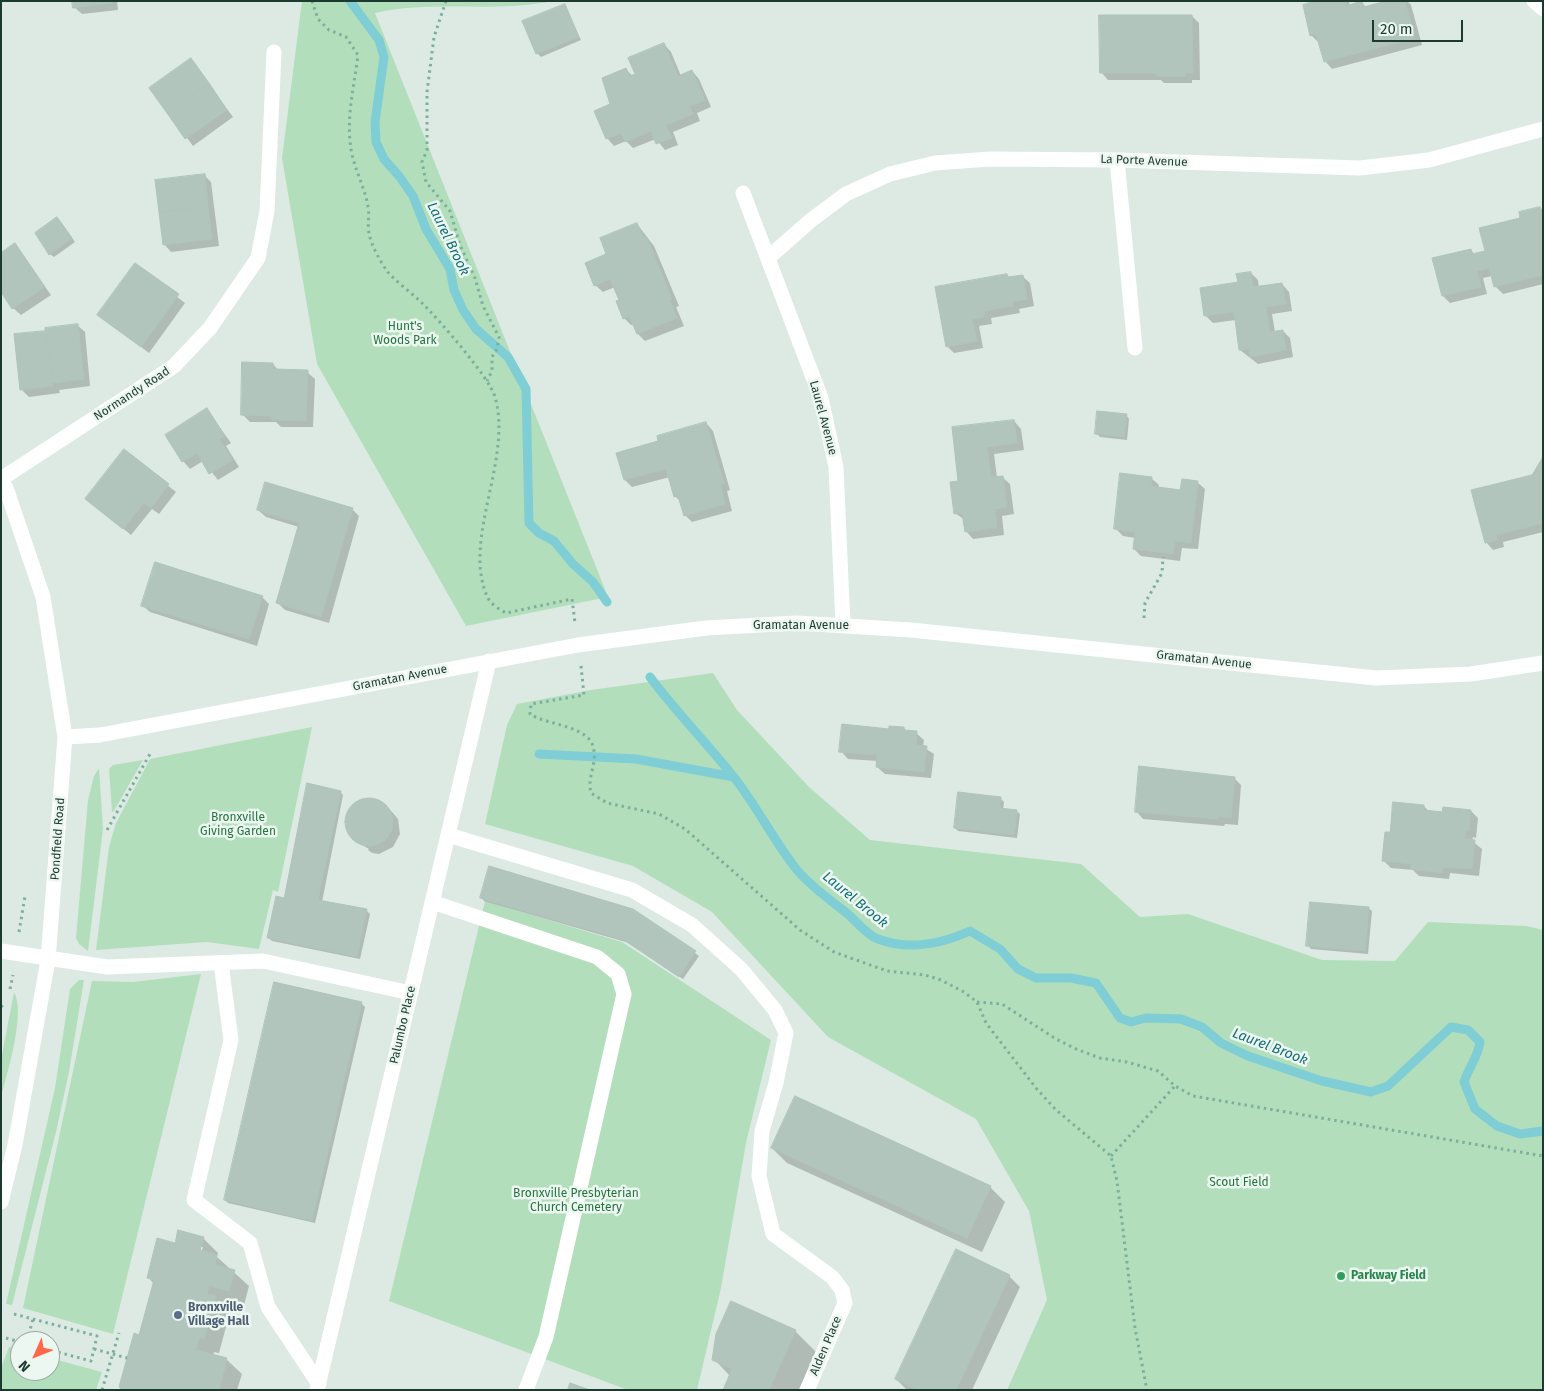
<!DOCTYPE html>
<style>
body{margin:0}
#map{position:relative;width:1544px;height:1391px;overflow:hidden;background:#dceae3;font-family:"Fira Sans",sans-serif}
canvas{display:block}
.frame{position:absolute;inset:0;border:2px solid #1d3a31;pointer-events:none}
.north{position:absolute;left:10px;top:1331px;width:50px;height:50px;box-sizing:border-box;background:#edf7f1;border:1px solid #9aaba4;border-radius:50%;rotate:226deg;font-size:14px;font-weight:700;line-height:20px;text-align:center;color:#1d3a31}
.north::after{content:'';display:block;margin:auto;width:18px;height:22px;background:#fd6848;clip-path:polygon(50% 0,100% 100%,50% 72%,0 100%)}
.scale{position:absolute;left:1372px;top:20px;width:91px;height:22px;box-sizing:border-box;border:2px solid #1d3a31;border-top:0;padding-left:6px;font-size:15px;line-height:18px;white-space:nowrap;color:#1d3a31;-webkit-text-stroke:4px #edf7f1;paint-order:stroke}
</style>
<div id="map">
<canvas width="1544" height="1391"></canvas>
<div class="frame"></div>
<div class="north">N</div>
<div class="scale">20 m</div>
</div>
<script>
const c = document.querySelector('canvas').getContext('2d');
c.lineJoin = 'round';
function paint(path, color) { c.fillStyle = color; c.fill(path, 'evenodd'); }
function trace(path, color, width, dash) { c.strokeStyle = color; c.lineWidth = width; c.lineCap = dash ? 'butt' : 'round'; c.setLineDash(dash || []); c.stroke(path); }
function write(font, color, halo, rows, align = 'center') {
  c.font = font + ' "Fira Sans",sans-serif'; c.lineWidth = 5; c.setLineDash([]); c.textBaseline = 'middle'; c.strokeStyle = halo; c.fillStyle = color; for (const [text, x, y, turn = 0] of rows) {
    c.save(); c.translate(x, y); c.rotate((+turn || 0) * Math.PI / 180); c.textAlign = isNaN(turn) ? turn : align; if (halo) c.strokeText(text, 0, 0); c.fillText(text, 0, 0); c.restore();
  }
}
const green = new Path2D(`
 M302 1H553C495 13 433 0 375 13L608 597 466 626 317 364 282 158Z
 M713 673 737 710 809 787 870 840 1081 864 1140 917 1188 914 1322 960 1395 961 1428 922 1527 926 1543 930V1390H1007L1047 1300 1029 1211 976 1119 828 1037 712 912 633 866 485 824 507 725 517 704 591 690Z
 M312 727 278 892 273 890 259 949 207 942 96 950 109 847 116 823 150 759Z
 M143 760 114 811 112 812 109 769 113 765Z
 M99 768 103 829 88 951 79 944 76 938 88 800 94 776Z
 M485 901 622 942 771 1040 746 1143 721 1288 697 1390H628L389 1301Z
 M201 974 113 1334 23 1308 92 981 133 982Z
 M79 980H84L69 1072 56 1132 12 1305 6 1304 55 1088 70 989Z
 M14 992C26 1014 7 1073 1 1097V1060Z
 M9 1347 20 1350V1371H50V1358L102 1372 96 1390H1V1368Z`);
const shadow = new Path2D(`
 M74 1H117L118 10 82 14 74 7Z
 M1319 1H1349L1350 6 1362 3 1367 8 1391 1H1407L1411 5 1422 45 1332 69 1325 61 1319 43 1311 35Z
 M564 5 581 40 541 57 537 53Z
 M1192 16 1199 23 1200 80H1192V83H1164L1161 80H1108L1101 72Z
 M664 44 671 52 681 76 692 71 699 79 711 107 697 113 700 121 673 132 678 145 665 150 656 139 633 148 626 141 614 146 607 138 611 105 626 70 633 76 636 75Z
 M191 60 233 117 193 146 150 88Z
 M204 175 211 182 219 246 171 252 164 244Z
 M1540 208 1543 211V284L1503 294 1495 286 1492 276 1483 278 1487 294 1450 303 1443 296 1471 250 1475 255 1486 252 1522 219Z
 M61 222 75 242 54 257 50 254Z
 M637 224 654 246 679 306 676 307 684 326 645 341 638 334 634 324 631 325 624 318 615 287 603 292 595 285 608 255Z
 M15 245 51 295 21 315 13 308Z
 M135 264 185 303 149 353 99 315Z
 M1251 273 1258 280 1259 288 1282 284 1289 292 1292 311 1272 314 1275 332 1283 331 1290 338 1293 357 1258 364 1240 350 1236 320 1213 323 1206 316Z
 M1006 275 1010 278 1022 276 1030 283 1034 306 1019 309 1020 313 991 318 992 324 979 326 983 348 954 353 947 346Z
 M77 325 85 332 90 386 59 390 60 393 29 397 22 390 47 332Z
 M273 364 279 371 307 372 315 379 313 427H281L276 422H250L242 414Z
 M207 410 231 443 226 446 239 467 218 480 203 461 190 469 183 461Z
 M1126 415 1129 419 1127 440 1100 437 1096 433Z
 M1014 421 1021 429 1024 450 994 454 997 478 1002 477 1010 484 1014 514 1002 516 1004 535 973 539 966 531 965 520 955 513 960 482 953 429Z
 M706 423 713 431 730 490 727 491 732 511 692 522 685 515 681 502 675 496 670 477 632 487 625 480 660 442Z
 M124 451 176 492 159 514 152 509 131 535 87 499Z
 M1543 459V532L1503 542 1504 547 1493 550 1486 542Z
 M1151 478 1159 485 1158 488 1182 491 1197 482 1205 489 1198 549 1182 548 1180 561 1141 556 1134 549 1135 538 1123 536 1115 528Z
 M352 509 359 516 329 623 285 610 278 603 299 527 266 517 258 510Z
 M262 597 269 604 257 646 150 612 142 605Z
 M904 728 907 732 916 733 924 740 923 747 934 754 931 778 885 774 877 767 878 761 848 759 841 751Z
 M1234 778 1241 785 1238 825 1225 824 1224 826 1143 819 1136 811Z
 M340 792 343 795 322 902 367 911 370 914 360 959 272 941 269 938 285 899Z
 M1000 798 1004 802 1003 809 1016 811 1020 814 1017 838 958 831 955 828Z
 M371 799 385 805 393 813 398 819 400 834 393 847 379 854 372 853 368 850 369 849 355 841 351 836 346 822 351 808 357 803Z
 M1424 806 1429 812 1443 813 1471 811 1478 818 1476 838 1473 837 1472 841 1482 849 1479 876 1450 873 1449 879 1419 876 1413 870 1391 868 1384 861 1391 834Z
 M481 897 633 910 699 956 683 979 629 943 484 901Z
 M1368 908 1372 911 1368 954 1311 949 1308 945Z
 M362 1004 365 1007 315 1223 228 1203 225 1200Z
 M772 1148 990 1187 1005 1202 982 1252 787 1163Z
 M203 1238 218 1253 217 1257 249 1286 244 1305 224 1300 222 1305 230 1312 219 1353 214 1352 213 1356 227 1360 242 1374 237 1390H123L154 1284 148 1277 175 1244ZM200 1247H203L200 1256H198Z
 M1009 1276 1020 1287 972 1390H907L896 1379Z
 M795 1331 816 1352 799 1390H724L730 1376 714 1359Z`);
const stream = new Path2D(`
 M350 1 379 40 384 57 375 122 376 142 384 159 399 176 413 196 426 229 450 269 454 290 463 310 476 329 508 357 526 389 529 523 539 533 554 541 573 564 593 582 607 602
 M650 677C676 712 706 742 733 776 757 806 773 840 797 870 811 887 832 901 849 915 857 922 868 936 878 939 909 951 941 944 970 931L1000 949 1018 969 1036 978H1071L1096 983 1120 1018 1131 1022 1146 1018 1181 1019 1202 1027 1221 1043 1248 1056 1322 1081 1371 1092 1388 1086 1451 1027 1468 1030 1480 1042C1478 1057 1469 1067 1464 1082L1475 1109 1497 1126 1520 1134 1543 1131
 M539 754 636 759 734 777`);
const building = new Path2D(`
 M72 1H111L112 3 73 8Z
 M1315 1H1345L1346 6 1362 1 1364 7 1386 1H1405L1415 38 1324 62 1316 34 1310 36 1303 5Z
 M565 4 579 37 536 54 522 21Z
 M1099 15H1192L1193 73H1185V76H1156V73H1100Z
 M664 43 678 76 692 70 705 100 690 106 693 114 666 125 672 138 656 144 651 131 625 142 621 133 606 139 594 111 610 104 602 78 626 68 630 76 635 74 628 58Z
 M191 58 209 83 167 113 149 88Z
 M209 83 227 110 185 139 167 113Z
 M205 174 208 207 159 212 155 180Z
 M208 207 212 239 163 245 159 212Z
 M1540 207 1543 212V275L1494 287 1489 268 1477 271 1481 287 1442 296 1432 258 1471 249 1472 254 1485 251 1479 228 1520 218 1519 212Z
 M57 217 72 238 49 255 35 233Z
 M637 223 644 238H647L672 299 670 300 677 318 637 334 629 316 623 319 616 301 619 300 610 279 594 286 585 263 606 254 600 238Z
 M15 243 45 287 12 309 1 292V253Z
 M135 263 179 294 160 321 116 289Z
 M1251 272 1253 287 1282 283 1286 304 1266 307 1270 332 1283 330 1286 350 1250 357 1249 349 1239 350 1234 312 1204 316 1200 288 1238 282 1236 274Z
 M1007 274 1008 277 1023 275 1027 299 1012 302 1013 306 984 311 985 317 972 319 977 341 946 347 935 287Z
 M116 289 160 321 141 347 97 315Z
 M78 324 84 379 53 383 45 328Z
 M46 331 53 386 20 390 14 334Z
 M242 362 273 363V369L308 370 306 421 272 420V416L241 415Z
 M207 408 225 436 219 439 233 460 209 474 197 453 182 462 165 435Z
 M1097 411 1127 414 1124 437 1095 434Z
 M1014 420 1017 443 987 447 991 477 1003 476 1007 507 995 509 997 528 965 532 962 513 954 514 950 482 958 481 952 427Z
 M706 422 724 483 720 484 725 504 684 516 678 496 674 497 666 469 624 480 616 453 658 441 657 436Z
 M124 449 169 484 151 508 144 503 123 529 85 499Z
 M1543 457V523L1496 535 1497 540 1485 543 1471 490 1532 475Z
 M1120 473 1152 477 1151 486 1180 490 1182 479 1198 481 1191 543 1175 541 1173 554 1133 549 1135 532 1114 529Z
 M265 482 353 508 321 617 276 603 299 523 257 510Z
 M155 562 263 596 249 639 141 606Z
 M842 724 889 729V726L904 727V730L917 731 916 745 927 746 924 772 876 767 877 755 839 752Z
 M1139 766 1235 777 1231 818 1218 817 1217 819 1135 812Z
 M307 783 341 791 318 900 367 909 357 957 267 938 276 896 284 898Z
 M958 792 1001 797 1000 808 1017 810 1014 835 954 828Z
 M345 822a24 24 0 1 1 48 0a24 24 0 1 1-48 0Z
 M1393 802 1424 805V810L1442 812 1443 807 1471 810 1469 831H1466L1465 839 1475 840 1472 869 1443 867 1442 873 1410 869 1411 864 1382 861 1385 832H1390Z
 M489 866 633 909 696 951 679 977 624 940 480 898Z
 M1310 902 1369 907 1365 951 1306 946Z
 M274 982 362 1002 312 1221 224 1200Z
 M795 1096 991 1186 967 1238 771 1148Z
 M178 1230 204 1237 200 1250 217 1255 215 1265 235 1270 229 1291 209 1286 207 1294 216 1296 204 1339 199 1338 196 1350 227 1358 219 1390H122L119 1387 134 1333 139 1335 154 1280 147 1278 157 1238 175 1243Z
 M956 1249 1010 1275 956 1390H918L895 1379Z
 M731 1301 796 1330 769 1390H723L732 1369 712 1360 716 1334Z
 M570 1383 590 1390H568Z`);
const path = new Path2D(`
 M312 1 318 19 329 30 346 37 358 55C354 87 346 117 351 149 354 169 365 187 368 207 370 216 367 225 369 233 371 245 380 261 387 271 397 283 412 293 423 304 440 321 489 377 495 397 513 459 462 539 487 596 490 604 499 609 506 613L572 599 575 623
 M446 1 434 37 427 92V150L422 162 426 182 450 211 460 245 475 278 483 306 499 337 497 349 492 357V371L487 381
 M1144 618 1145 603 1162 573 1163 557
 M581 666 584 695 531 704 530 714C548 726 592 725 594 751 596 767 587 777 591 793L607 803 659 814 685 829 800 930 834 952 887 971 925 975 941 980 964 992 977 1002 986 1023 1036 1088 1055 1109 1111 1156 1117 1181 1135 1328 1147 1390
 M107 830 150 754
 M19 932 25 896
 M10 989 13 975
 M977 1002 1002 1004 1056 1039 1076 1049 1100 1058 1127 1062 1158 1071 1175 1086 1193 1096 1543 1156
 M1 1007 4 1004
 M1111 1156 1175 1086
 M14 1314 97 1336 91 1361 50 1350
 M6 1338 20 1342
 M27 1341 33 1319
 M94 1349 127 1358
 M102 1390 119 1333`);
const minor = new Path2D(`
 M1534 1 1543 9
 M1117 160 1135 348
 M743 193 821 398 836 467 843 625
 M768 258 810 221 846 194 890 174 935 163 990 159 1117 160 1360 168 1429 160 1543 129
 M1 479 174 366 210 328 258 258 267 211 274 52
 M1 480 6 488 43 597 65 737 48 960 15 1145 1 1202
 M65 737 100 735 578 645 706 628 797 623 911 630 1376 678 1471 674 1543 663
 M448 835 632 890 692 925 741 969 775 1010 786 1033 776 1083 762 1131 759 1176 773 1234 832 1277 842 1290 845 1303 807 1390
 M432 902 597 957 618 974 624 994 546 1337 526 1390
 M1 951 107 967 263 961 411 993
 M221 963 231 1040 194 1200 250 1243 268 1307 319 1384
 M317 1390 489 661`);
const markers = [
 [1341,1276,5,"#2e9e5b"],
 [178,1315,5,"#5c6f8a"]
];
const streetNames = [
 ["La Porte Avenue",1144,161,2],
 ["Normandy Road",132,394,-33],
 ["Laurel Avenue",823,418,75],
 ["Gramatan Avenue",801,626],
 ["Gramatan Avenue",1204,660,6],
 ["Gramatan Avenue",400,678,-11],
 ["Pondfield Road",58,839,-86],
 ["Palumbo Place",403,1025,-77],
 ["Alden Place",826,1346,-67]
];
const parkNames = [
 ["Hunt's",405,327],
 ["Woods Park",405,341],
 ["Bronxville",238,818],
 ["Giving Garden",238,832],
 ["Scout Field",1239,1183],
 ["Bronxville Presbyterian",576,1194],
 ["Church Cemetery",576,1208]
];
const leisureNames = [
 ["Parkway Field",1351,1276]
];
const serviceNames = [
 ["Bronxville",188,1308],
 ["Village Hall",188,1322]
];
const waterNames = [
 ["Laurel Brook",448,239,64],
 ["Laurel Brook",855,900,39],
 ["Laurel Brook",1270,1047,21]
];
paint(green, '#b3debc');
paint(shadow, '#0003');
trace(stream, '#7fcdd5', 9);
paint(building, '#b2c5bc');
trace(building, '#afc4ba', 1);
trace(path, '#7ab09c', 3, [2.5, 4]);
trace(minor, '#fff', 15);
for (const [x, y, r, color] of markers) { const dot = new Path2D(); dot.arc(x, y, r, 0, 2 * Math.PI); c.fillStyle = color; c.fill(dot); trace(dot, '#edf7f1', 2); }
write('12px', '#1d3a31', '#edf7f1', streetNames);
write('12px', '#25743e', '#edf7f1', parkNames);
write('bold 12px', '#27864d', '#edf7f1', leisureNames, 'left');
write('bold 12px', '#4e5e75', '#edf7f1', serviceNames, 'left');
write('italic 14px', '#146f7a', '#edf7f1', waterNames);
</script>
